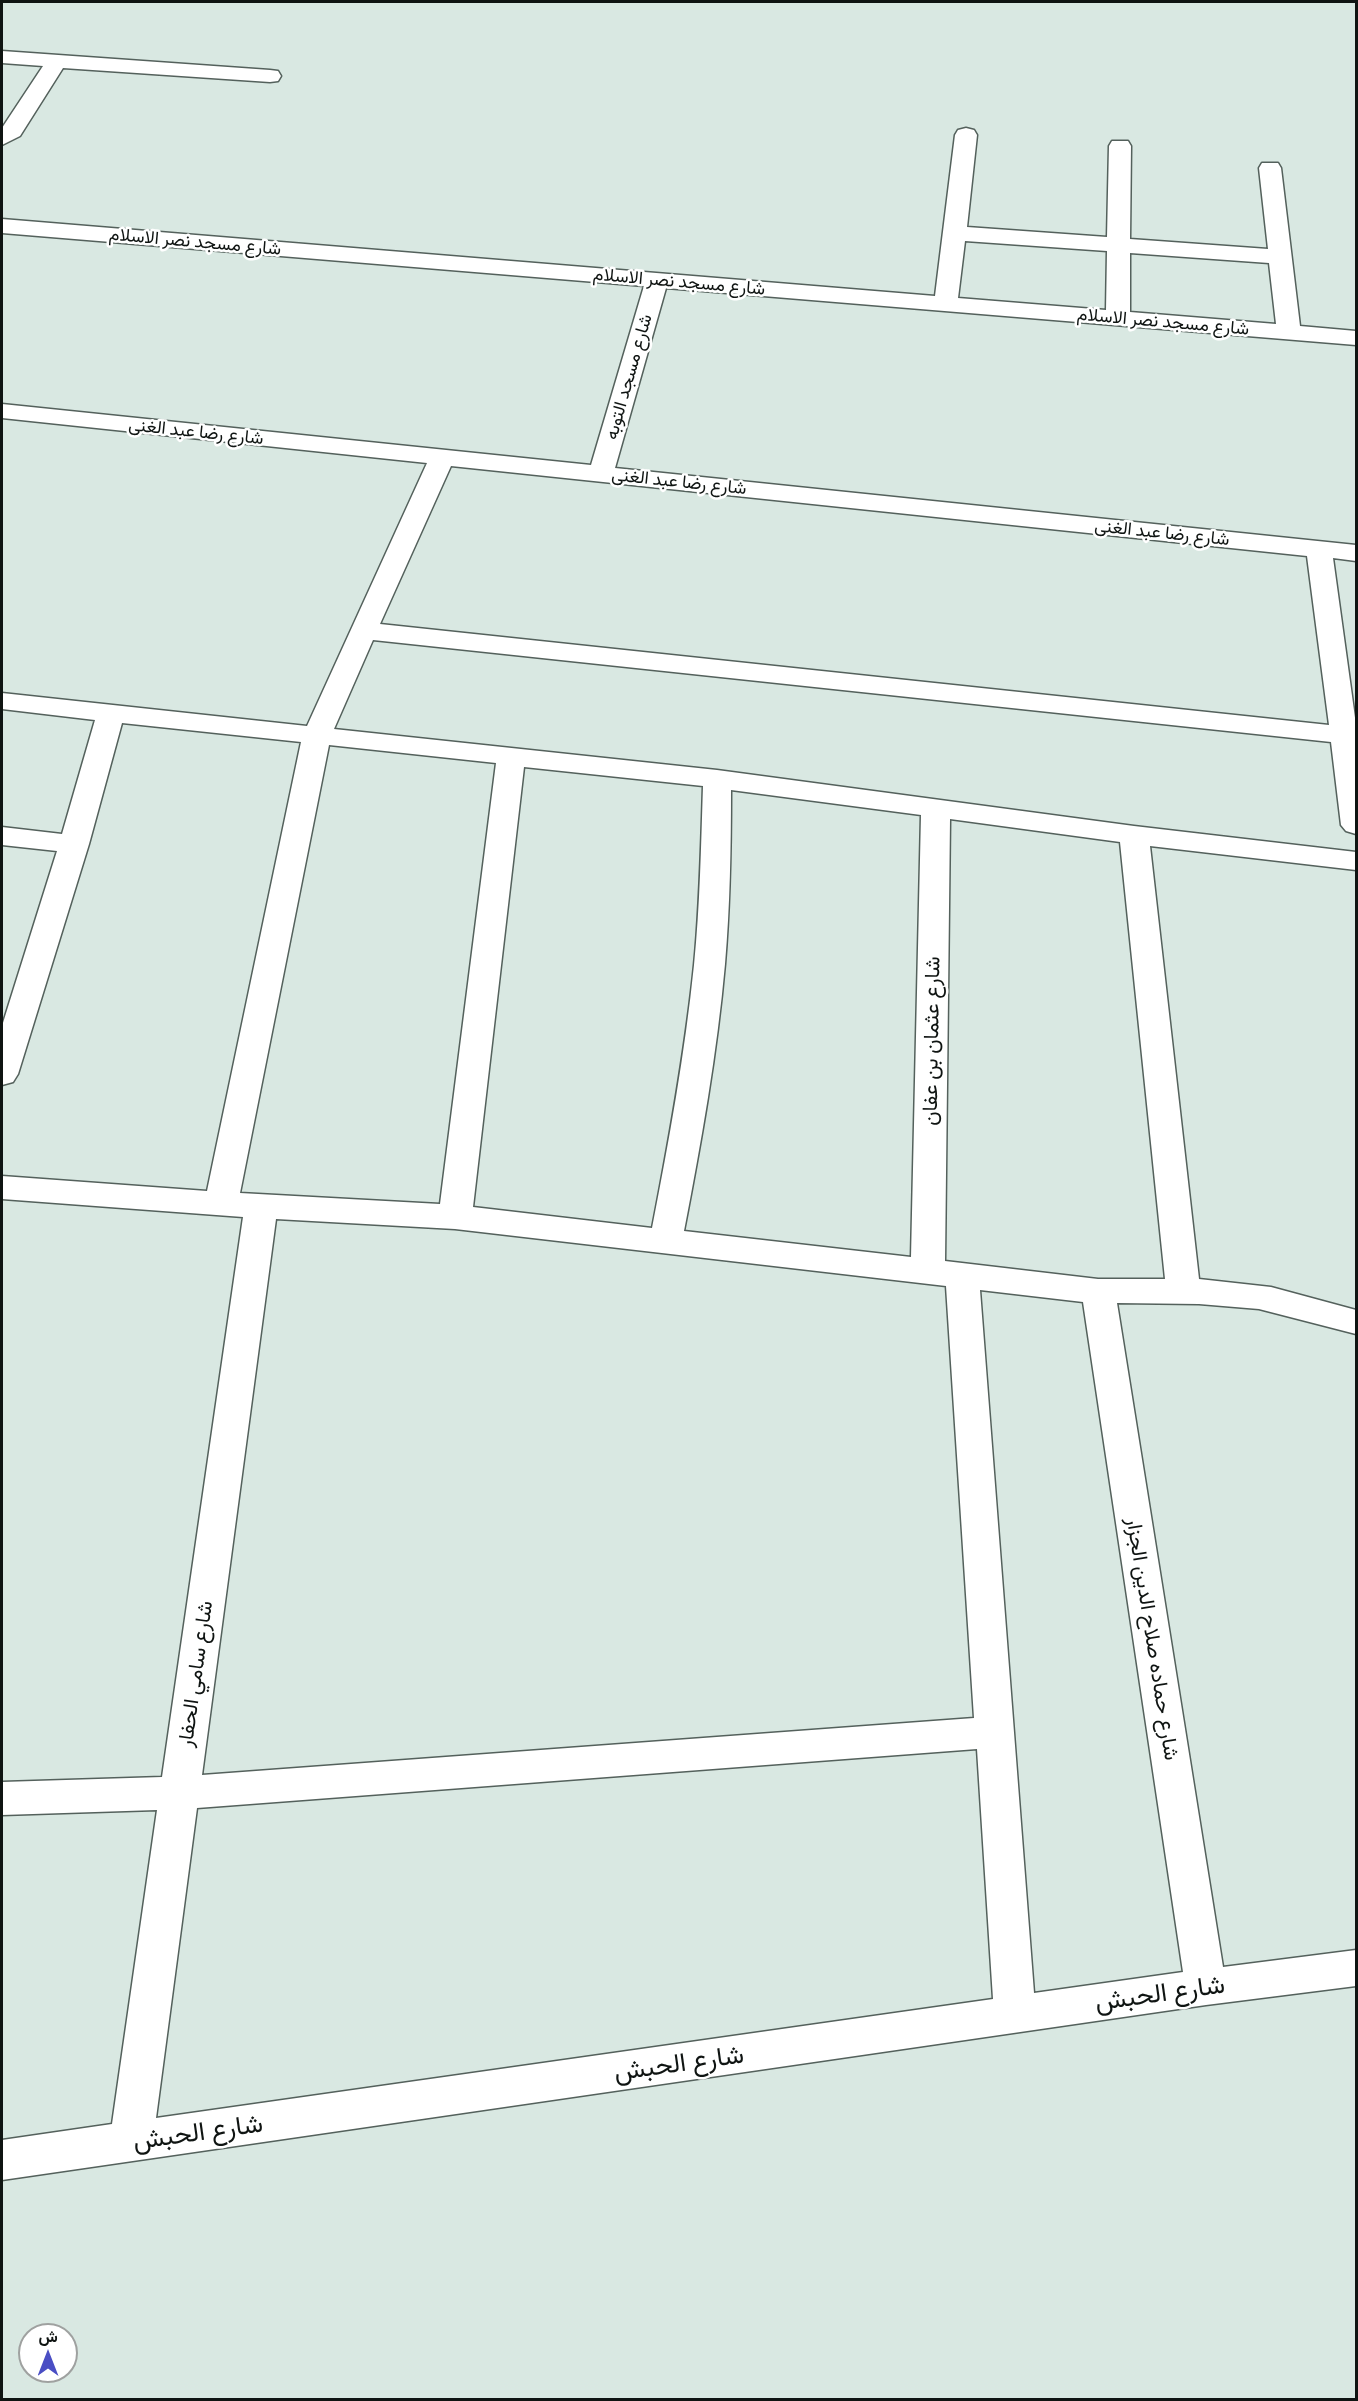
<!DOCTYPE html>
<meta charset="utf-8">
<style>
body{margin:0}
#map{position:relative;width:1358px;height:2401px;overflow:hidden;background:#d9e8e2;font-family:"Zilla Slab",Vazirmatn,serif}
canvas{display:block}
.frame{position:absolute;inset:0;border:3px solid #0f1412;pointer-events:none}
.north{position:absolute;left:18px;top:2323px;width:60px;height:60px;box-sizing:border-box;background:#fff;border:2px solid #9fa1a0;border-radius:50%;rotate:0deg;font-size:16px;font-weight:700;line-height:24px;text-align:center;color:#0f1412}
.north::after{content:'';display:block;margin:auto;width:21px;height:27px;background:#4a4ec4;clip-path:polygon(50% 0,100% 100%,50% 72%,0 100%)}
</style>
<div id="map">
<canvas width="1358" height="2401"></canvas>
<div class="frame"></div>
<div class="north">ش</div>
</div>
<script>
const c = document.querySelector('canvas').getContext('2d');
c.lineJoin = 'round';
function trace(path, color, width, dash) { c.strokeStyle = color; c.lineWidth = width; c.lineCap = dash ? 'butt' : 'round'; c.setLineDash(dash || []); c.stroke(path); }
function paint(path, color) { c.fillStyle = color; c.fill(path, 'evenodd'); }
function write(font, color, halo, rows, align = 'center') {
  c.font = font + ' "Zilla Slab",Vazirmatn,serif'; c.lineWidth = 5; c.setLineDash([]); c.textBaseline = 'middle'; c.strokeStyle = halo; c.fillStyle = color; for (const [text, x, y, turn = 0] of rows) {
    c.save(); c.translate(x, y); c.rotate((+turn || 0) * Math.PI / 180); c.textAlign = isNaN(turn) ? turn : align; if (halo) c.strokeText(text, 0, 0); c.fillText(text, 0, 0); c.restore();
  }
}
const street = new Path2D(`
 M2 51 270 70 278 71 281 76 278 81 270 82 63 68 20 136 2 145V128L43 66 2 63Z
 M966 128 974 130 977 135 967 227 1107 237 1109 146 1112 141H1128L1131 146 1130 239 1268 249 1259 168 1262 163H1278L1281 168 1300 326 1356 331V345L666 288 615 468 1356 545V561L1333 558 1356 725V834L1346 831 1341 825 1331 742 373 640 334 729 717 770 1134 826 1356 852V870L1150 846 1199 1279 1271 1287 1356 1310V1334L1259 1309 1199 1304 1117 1303 1223 1967 1356 1950V1986L1206 2005 2 2180V2140L112 2124 157 1810 2 1815V1782L162 1777 243 1217 2 1199V1176L207 1191 301 742 122 723 89 844 18 1074 13 1082 2 1085V1026L57 851 2 845V827L62 834 95 720 2 709V693L307 726 427 463 2 418V404L591 465 644 286 2 233V219L935 296 955 135 958 130ZM965 241 1107 251 1106 310 958 298ZM1130 253 1269 263 1276 324 1130 312ZM451 466 1307 556 1329 725 380 624ZM329 745 496 763 440 1204 240 1193ZM524 767 703 786C701 846 700 906 694 965 685 1053 669 1141 652 1228L473 1207ZM731 790 921 815 911 1257 684 1231C701 1143 717 1054 725 964 730 906 731 848 731 790ZM950 819 1120 842 1165 1279H1098L945 1261ZM276 1219 455 1229 946 1286 974 1718 202 1775ZM980 1290 1083 1302 1183 1972 1034 1993ZM977 1749 993 1999 156 2118 197 1808Z`);
const farStreetnames = [
 ["شارع مسجد نصر الاسلام",195,242,5],
 ["شارع مسجد نصر الاسلام",679,282,5],
 ["شارع مسجد نصر الاسلام",1163,322,5],
 ["شارع مسجد التوبه",629,377,-74],
 ["شارع رضا عبد الغنى",196,432,6],
 ["شارع رضا عبد الغنى",679,482,6],
 ["شارع رضا عبد الغنى",1162,533,6]
];
const streetNames = [
 ["شارع عثمان بن عفان",932,1041,-89],
 ["شارع حماده صلاح الدين الجزار",1152,1639,81],
 ["شارع سامي الحفار",196,1674,-82]
];
const nearStreetnames = [
 ["شارع الحبش",1160,1994,-8],
 ["شارع الحبش",679,2064,-8],
 ["شارع الحبش",198,2133,-8]
];
trace(street, '#54615c', 3);
paint(street, '#fff');
write('18px', '#0f1412', '#fff', farStreetnames);
write('21px', '#0f1412', '#fff', streetNames);
write('26px', '#0f1412', '#fff', nearStreetnames);
</script>
